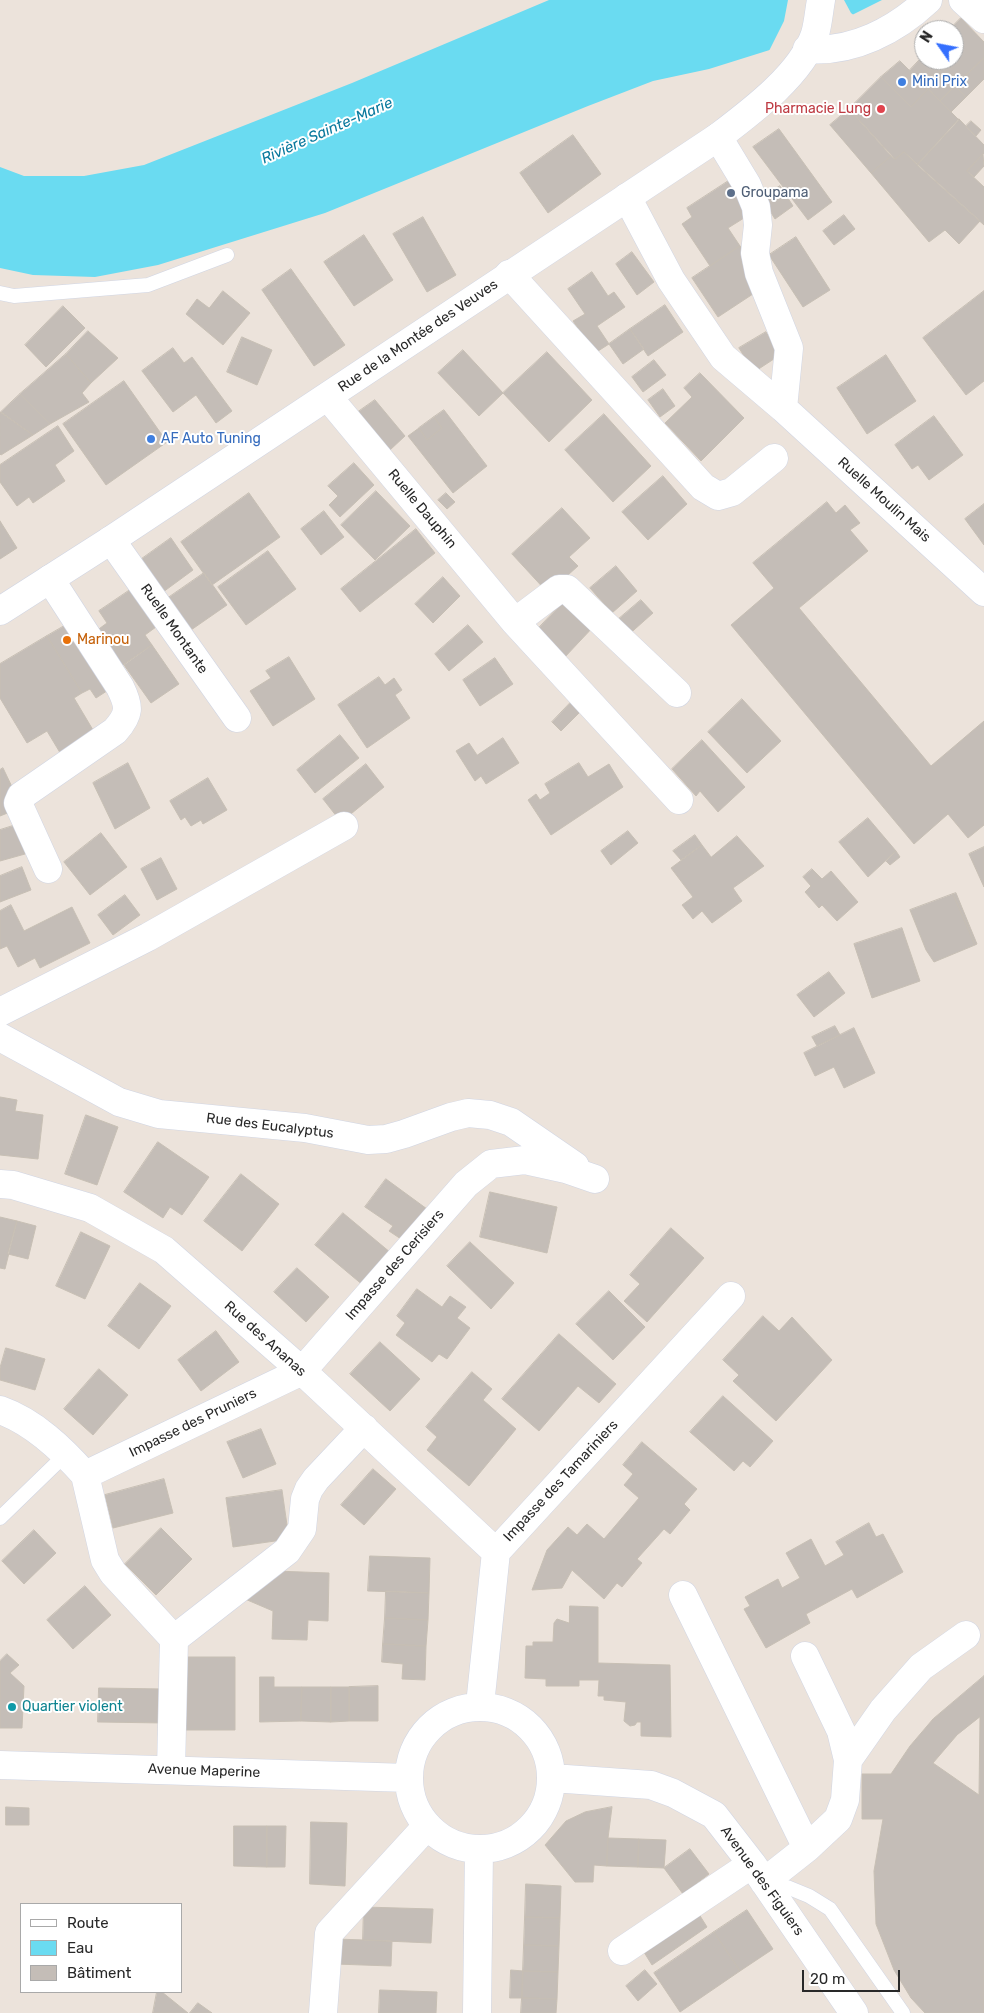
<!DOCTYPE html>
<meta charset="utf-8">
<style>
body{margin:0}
#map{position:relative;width:984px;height:2013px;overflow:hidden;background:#ece3db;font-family:Rubik,sans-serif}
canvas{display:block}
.legend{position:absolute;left:20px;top:1903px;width:162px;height:90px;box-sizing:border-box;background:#fff;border:1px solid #a9a9a9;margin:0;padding:6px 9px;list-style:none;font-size:15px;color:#292929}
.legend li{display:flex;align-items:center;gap:10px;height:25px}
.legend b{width:25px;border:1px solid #a9a9a9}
.north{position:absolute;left:914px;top:20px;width:50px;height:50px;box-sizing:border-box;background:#fff;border:1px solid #a9a9a9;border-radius:50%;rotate:303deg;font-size:14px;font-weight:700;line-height:20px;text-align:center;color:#292929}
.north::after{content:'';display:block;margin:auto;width:18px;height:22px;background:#356ffe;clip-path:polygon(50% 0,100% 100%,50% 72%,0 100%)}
.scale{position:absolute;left:802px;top:1970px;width:98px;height:22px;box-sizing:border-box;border:2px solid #292929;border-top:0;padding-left:6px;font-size:15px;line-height:18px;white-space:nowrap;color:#292929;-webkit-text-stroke:4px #fff;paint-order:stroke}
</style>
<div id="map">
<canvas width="984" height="2013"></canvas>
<ul class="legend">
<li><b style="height:6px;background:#fff"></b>Route</li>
<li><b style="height:14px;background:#6adbf1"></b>Eau</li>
<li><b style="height:14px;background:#c4bdb7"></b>Bâtiment</li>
</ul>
<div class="north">N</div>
<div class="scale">20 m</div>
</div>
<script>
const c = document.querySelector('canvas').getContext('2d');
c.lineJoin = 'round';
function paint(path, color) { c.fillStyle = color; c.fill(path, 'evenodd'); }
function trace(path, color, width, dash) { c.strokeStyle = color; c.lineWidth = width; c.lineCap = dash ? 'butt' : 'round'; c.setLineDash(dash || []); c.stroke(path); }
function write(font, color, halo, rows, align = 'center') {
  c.font = font + ' Rubik,sans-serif'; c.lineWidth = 4; c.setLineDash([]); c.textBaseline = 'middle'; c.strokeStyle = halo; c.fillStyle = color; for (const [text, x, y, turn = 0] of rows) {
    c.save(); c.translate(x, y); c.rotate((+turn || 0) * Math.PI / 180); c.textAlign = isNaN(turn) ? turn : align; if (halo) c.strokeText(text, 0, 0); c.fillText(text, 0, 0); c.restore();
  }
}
const water = new Path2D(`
 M549 0H882L846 18 776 48 709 69 653 81 588 106 325 213 158 265 95 277 33 275 0 268V167L24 176H84L144 165 352 83Z`);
const pier = new Path2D(`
 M788 0H844L851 13 856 17 768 53 784 21Z`);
const building = new Path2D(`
 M961 18 984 42V58L955 86 929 60H954V30H949Z
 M924 55V60H929L955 86 940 101 910 70Z
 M984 58V79L966 97 955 86Z
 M900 61 928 89 911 107 881 77Z
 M881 77 911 107 928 89 959 120 917 165 904 152 895 159 849 109Z
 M955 86 966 97 951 112 940 101Z
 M849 109 891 156 871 173 830 125Z
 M959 119 984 145V153L967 171 984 187V225L917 165Z
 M971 121 981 130 976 136 966 126Z
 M779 129 832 202 808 220 753 147Z
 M573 135 601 174 548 213 520 173Z
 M904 152 980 221 959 244 945 230 929 242 871 173 891 156 895 159Z
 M983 154 984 166 974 177 967 171Z
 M730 180 752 213 728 228 740 246 710 266 682 224 692 217 687 208Z
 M780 186 793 206 775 219 762 198Z
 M844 215 855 229 834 245 823 231Z
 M423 217 456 275 427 292 393 234Z
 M364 235 393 280 354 306 324 262Z
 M796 237 830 290 803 307 769 255Z
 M740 246 749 259 742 263 759 290 718 317 692 278Z
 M632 252 654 282 637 295 616 264Z
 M291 269 345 345 314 366 262 290Z
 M592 272 608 296 614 292 625 307 597 326 609 344 595 353 573 321 585 314 568 289Z
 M223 291 250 313 223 345 186 314 197 299 209 308Z
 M984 291V381L966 395 923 338Z
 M665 305 683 332 648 356 630 329Z
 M63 306 85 328 46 367 25 345Z
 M630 329 644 349 623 364 609 344Z
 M88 331 118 358 91 383 66 354Z
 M766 332 780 355 754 372 739 348Z
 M242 337 272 350 257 385 227 372Z
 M173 348 184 363 192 357 232 411 216 423 196 395 173 412 142 371Z
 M463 350 503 393 479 416 438 373Z
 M547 352 592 400 549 442 503 393Z
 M66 354 91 383 82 393 89 402 50 424 20 394Z
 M886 355 916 401 867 434 837 388Z
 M654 360 666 375 643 392 632 377Z
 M700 373 744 418 701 461 665 423 692 397 684 388Z
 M124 381 167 442 106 485 63 424Z
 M663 389 675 406 660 417 648 400Z
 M20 394 50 424 33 435 1 412Z
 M375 400 405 436 390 450 358 412Z
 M444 410 487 466 453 493 408 436 419 428 427 440 442 428 434 417Z
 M0 412 33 435 1 455 0 454Z
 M604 414 651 466 613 502 565 450Z
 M934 416 963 455 929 480 918 465 912 469 895 445Z
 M434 417 442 428 427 440 419 428Z
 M58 426 74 451 55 465 65 481 33 503 29 497 17 506 0 482V465Z
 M354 463 374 485 340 517 329 505 338 496 328 486Z
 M663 476 687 504 648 540 622 512Z
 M376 491 410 526 375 560 341 525Z
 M249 493 280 537 212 585 181 542Z
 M446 493 455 502 447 509 438 500Z
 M827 502 836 513 845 505 860 523 850 530 868 551 799 608 931 766 984 721V825L968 838 948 814 914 844 731 625 774 588 753 563Z
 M984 504V545L965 519Z
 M562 508 590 538 569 557 578 566 548 593 512 554Z
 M324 511 344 537 321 555 301 529Z
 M0 521 17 548 0 559Z
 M416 529 435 553 360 612 341 589Z
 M171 538 193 570 159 595 136 563Z
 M268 551 296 589 246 625 218 587Z
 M616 566 637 591 612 613 590 588Z
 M204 573 227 605 191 630 168 598Z
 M443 577 460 596 433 623 415 604Z
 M130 590 156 627 145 635 152 645 117 669 92 634 107 623 99 611Z
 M567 598 595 625 564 658 536 631Z
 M641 600 653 613 626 637 614 623Z
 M73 621 113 687 96 698 90 689 82 693 47 636Z
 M468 625 483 642 449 671 435 654Z
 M47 636 82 693 74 698 96 735 62 756 47 731 27 743 0 698V664Z
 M152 645 179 684 151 703 124 665Z
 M289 657 315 699 273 726 250 691 271 678 266 671Z
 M495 658 513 684 480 706 463 680Z
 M379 677 385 685 394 678 402 690 395 695 410 718 367 748 338 705Z
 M575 698 585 707 561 731 552 722Z
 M742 699 781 741 747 773 708 732Z
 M340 735 359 758 315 793 297 770Z
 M503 738 519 763 486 784 481 776 475 781 456 751 469 743 477 755Z
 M702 740 745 787 718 812 700 791 696 796 672 769Z
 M128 763 150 808 115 829 93 783Z
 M579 763 588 777 609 764 623 787 551 835 528 800 536 794 540 800 550 793 545 784Z
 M366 764 384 787 341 822 323 799Z
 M3 768 14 791 15 810 0 816V770Z
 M208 778 227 810 203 824 201 820 191 826 185 817 181 820 170 801Z
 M868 818 896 851 868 877 839 842Z
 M16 825 25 854 0 861V830Z
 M628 831 638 843 611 865 601 851Z
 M101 833 127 867 90 895 64 862Z
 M695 835 702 845 681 860 673 851Z
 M737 836 764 866 733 888 742 901 712 923 702 911 693 919 682 905 693 897 671 868 702 845 711 857Z
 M984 847V887L969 854Z
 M896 851 900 857 890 865 886 861Z
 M161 858 177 889 157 900 141 869Z
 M22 867 31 890 0 902V876Z
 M812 869 822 879 831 871 858 902 837 921 822 905 819 908 805 892 811 886 803 877Z
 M956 893 977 944 975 945 953 894Z
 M953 894 975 945 934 962 926 950 910 910Z
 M125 895 140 915 113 935 98 915Z
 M11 905 24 931 72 907 90 943 40 968 35 958 18 967 7 946 0 949V911Z
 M902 928 920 981 872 998 854 944Z
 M829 972 845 993 814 1017 797 995Z
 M835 1026 840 1035 817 1046 812 1037Z
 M854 1028 875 1073 844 1088 834 1067 815 1076 804 1053Z
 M0 1097 17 1100 15 1111 43 1115 38 1159 0 1155Z
 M86 1115 118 1127 97 1185 65 1174Z
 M158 1142 209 1177 182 1215 170 1207 163 1218 124 1192Z
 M241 1174 279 1204 242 1251 204 1221Z
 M386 1179 427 1209 404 1241 389 1231 393 1226 365 1207Z
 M490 1192 557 1207 547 1253 480 1237Z
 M343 1213 391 1253 364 1286 315 1245Z
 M0 1217 17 1221 5 1269 0 1268Z
 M17 1221 36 1226 28 1259 8 1254Z
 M671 1228 704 1258 647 1322 624 1301 640 1284 630 1275Z
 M81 1232 110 1246 85 1299 56 1286Z
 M470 1242 514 1283 491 1309 447 1266Z
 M297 1268 329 1297 306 1322 274 1292Z
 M140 1283 171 1306 139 1349 108 1326Z
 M417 1289 442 1307 450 1296 466 1307 457 1318 470 1328 447 1359 439 1354 432 1362 396 1335 405 1323 397 1316Z
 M609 1291 645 1327 613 1360 576 1324Z
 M763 1316 779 1331 792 1317 832 1360 776 1421 733 1381 739 1375 723 1360Z
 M216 1331 239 1362 201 1391 178 1360Z
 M559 1334 616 1384 599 1403 578 1386 539 1431 502 1399Z
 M380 1342 420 1379 390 1411 350 1374Z
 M6 1348 45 1359 35 1390 0 1380V1368Z
 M99 1369 128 1395 93 1435 64 1409Z
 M472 1372 492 1389 483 1400 516 1429 469 1486 427 1450 437 1437 426 1427Z
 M723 1396 773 1441 750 1467 743 1461 734 1471 690 1432Z
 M261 1429 276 1464 243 1478 227 1442Z
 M642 1442 697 1489 684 1504 690 1510 670 1534 664 1529 637 1559 642 1563 622 1587 617 1583 604 1599 572 1570 562 1588 532 1590 547 1550 568 1527 577 1535 587 1524 604 1539 639 1498 624 1485 633 1474 623 1465Z
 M373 1469 396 1489 364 1525 341 1505Z
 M164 1479 173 1513 113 1528 105 1495Z
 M282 1490 289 1539 233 1547 226 1498Z
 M869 1523 876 1537 883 1534 903 1572 857 1598 852 1589 806 1614 810 1623 766 1648 744 1609 750 1606 745 1597 778 1579 782 1588 800 1578 786 1553 811 1539 825 1566 844 1555 836 1542Z
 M161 1528 192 1559 156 1595 125 1564Z
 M34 1530 56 1553 24 1584 2 1561Z
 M370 1556 430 1558 429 1593 368 1591Z
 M275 1571 329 1573 328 1621 308 1620 307 1640 272 1639 273 1611 238 1596Z
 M85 1586 111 1615 73 1649 47 1620Z
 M386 1591 429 1593 428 1620 385 1618Z
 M570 1606 598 1607V1663L670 1665 671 1737 641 1736V1722H637L635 1725 630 1726 624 1721 626 1702 604 1700V1696H598L599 1680H579V1686H546V1679L525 1678 526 1646H533V1642H553L554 1623 557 1619 569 1623Z
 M385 1618 428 1620 426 1646 383 1644Z
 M383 1644 426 1646 425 1680 402 1679 403 1664 382 1662Z
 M7 1654 19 1665 10 1673 24 1686 22 1728H0V1661Z
 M179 1657H235V1730H179Z
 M984 1676V2013H925L911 1998 894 1970 876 1924 874 1871 883 1819H862V1774H891L910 1746 933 1719ZM980 1717 979 1795 933 1763 957 1735Z
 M260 1677H274V1687H302L301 1721 260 1722Z
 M378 1686V1721H349V1687Z
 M302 1687H331V1722L301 1721Z
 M331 1687H349V1721L331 1722Z
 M99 1688 164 1689V1723L98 1722Z
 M6 1807 29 1808V1825H6Z
 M612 1807 608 1838 607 1866 594 1865 593 1882H575L545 1845 566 1821 585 1812Z
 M311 1822 347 1823 345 1886 310 1884Z
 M234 1826H267V1867L234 1866Z
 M267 1826H286L285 1867H267Z
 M608 1838 639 1839 638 1867 607 1866Z
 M639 1839 666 1840 664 1868 638 1867Z
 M690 1849 709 1874 683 1894 664 1868Z
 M526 1884 561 1886 560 1918 525 1917Z
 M364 1907 433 1909 431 1943 363 1940Z
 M747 1910 773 1949 740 1971 714 1932Z
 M697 1911 707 1927 652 1965 642 1949Z
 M525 1917 560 1918 559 1946 524 1945Z
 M714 1932 740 1971 680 2012 654 1973Z
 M336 1939 392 1941 391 1966 335 1964Z
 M524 1945 559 1946 558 1972 523 1971Z
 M511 1970 523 1971 522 1998H510Z
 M645 1970 657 1984 638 2001 626 1986Z
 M523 1971 558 1972 557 1999 522 1998Z
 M380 1990 437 1992 436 2013H379Z
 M157 1992H162L188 2013H153Z
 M522 1998 557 1999 556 2013H521Z
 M198 2003 212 2013H190Z`);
const service = new Path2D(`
 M0 293 14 296 148 285 227 255
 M0 1518 66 1454
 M766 1882 787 1887 809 1896 830 1909 903 2013`);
const minor = new Path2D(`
 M963 0 984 19
 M807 49C853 53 896 30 928 0
 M718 137 747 185 756 207 758 225 755 253 759 273 789 348 783 408
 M627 197 671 280 723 357 783 408 984 592
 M509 274 703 487 718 496 732 492 774 458
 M328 397 515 622 559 589H567L677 693
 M111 540 237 718
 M515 622 679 800
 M48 869 18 803 21 796 115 731C130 714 130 707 120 687L50 579
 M0 1012 148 937 344 826
 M0 1037 119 1102 159 1114 305 1128 368 1140 386 1139 404 1134 451 1117 468 1113 490 1115 511 1122 575 1166
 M0 1184 13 1185 90 1208 164 1250 302 1371 496 1552
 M0 1410C34 1422 62 1449 85 1475L302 1371 466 1184 491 1164 525 1160 566 1169 595 1179
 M85 1475 105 1560 113 1573 174 1639
 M683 1595 807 1848 764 1882
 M805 1656 841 1731 848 1760 845 1800 838 1819 807 1848
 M480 1705 496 1552 731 1296
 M409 1778a71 71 0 1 1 142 0a71 71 0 1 1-142 0Z
 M848 1760 883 1710 921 1667 966 1635
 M0 1765 408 1778
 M171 1770 174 1639 287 1551 302 1529 305 1499 309 1489 316 1479 364 1428
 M552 1778 651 1785 673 1793 714 1815 752 1864 854 2013
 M622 1951 752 1864
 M323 2013 329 1933 427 1826
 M477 2013 479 1850`);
const secondary = new Path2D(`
 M0 611 111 540 718 137C751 112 802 74 815 34 818 24 819 11 821 0`);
const markers = [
 [902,82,5,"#3f7fe0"],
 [881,109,5,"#e0444e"],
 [731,193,5,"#5c6f8a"],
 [151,439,5,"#3f7fe0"],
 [67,640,5,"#e8710a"],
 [12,1707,5,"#0f9aa8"]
];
const shopNames = [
 ["Mini Prix",912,82],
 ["AF Auto Tuning",161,439]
];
const healthNames = [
 ["Pharmacie Lung",871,109]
];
const serviceNames = [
 ["Groupama",741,193]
];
const streetNames = [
 ["Rue de la Montée des Veuves",418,336,-34],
 ["Ruelle Moulin Mais",884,500,42],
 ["Ruelle Dauphin",422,509,50],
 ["Ruelle Montante",174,629,55],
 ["Rue des Eucalyptus",270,1126,7],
 ["Impasse des Cerisiers",395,1265,-49],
 ["Rue des Ananas",265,1339,42],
 ["Impasse des Pruniers",193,1423,-26],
 ["Impasse des Tamariniers",561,1481,-47],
 ["Avenue Maperine",204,1771,2],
 ["Avenue des Figuiers",762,1881,54]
];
const foodNames = [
 ["Marinou",77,640]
];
const cultureNames = [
 ["Quartier violent",22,1707]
];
const waterNames = [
 ["Rivière Sainte-Marie",327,131,-24]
];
paint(water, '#6adbf1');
paint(pier, '#ece3db');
paint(building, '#c4bdb7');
trace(building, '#c7bfb4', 1);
trace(service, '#d0d5e3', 15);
trace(minor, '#d0d5e3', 29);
trace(secondary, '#d0d5e3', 29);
trace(service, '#fff', 14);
trace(minor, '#fff', 28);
trace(secondary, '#fff', 28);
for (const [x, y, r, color] of markers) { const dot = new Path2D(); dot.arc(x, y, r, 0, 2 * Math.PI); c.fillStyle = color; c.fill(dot); trace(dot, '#fff', 2); }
write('14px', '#366cbe', '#fff', shopNames, 'left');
write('14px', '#be3a42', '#fff', healthNames, 'right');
write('14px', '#4e5e75', '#fff', serviceNames, 'left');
write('14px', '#292929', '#fff', streetNames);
write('14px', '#c56008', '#fff', foodNames, 'left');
write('14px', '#0d838f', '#fff', cultureNames, 'left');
write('italic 15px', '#0a799d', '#fff', waterNames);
</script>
